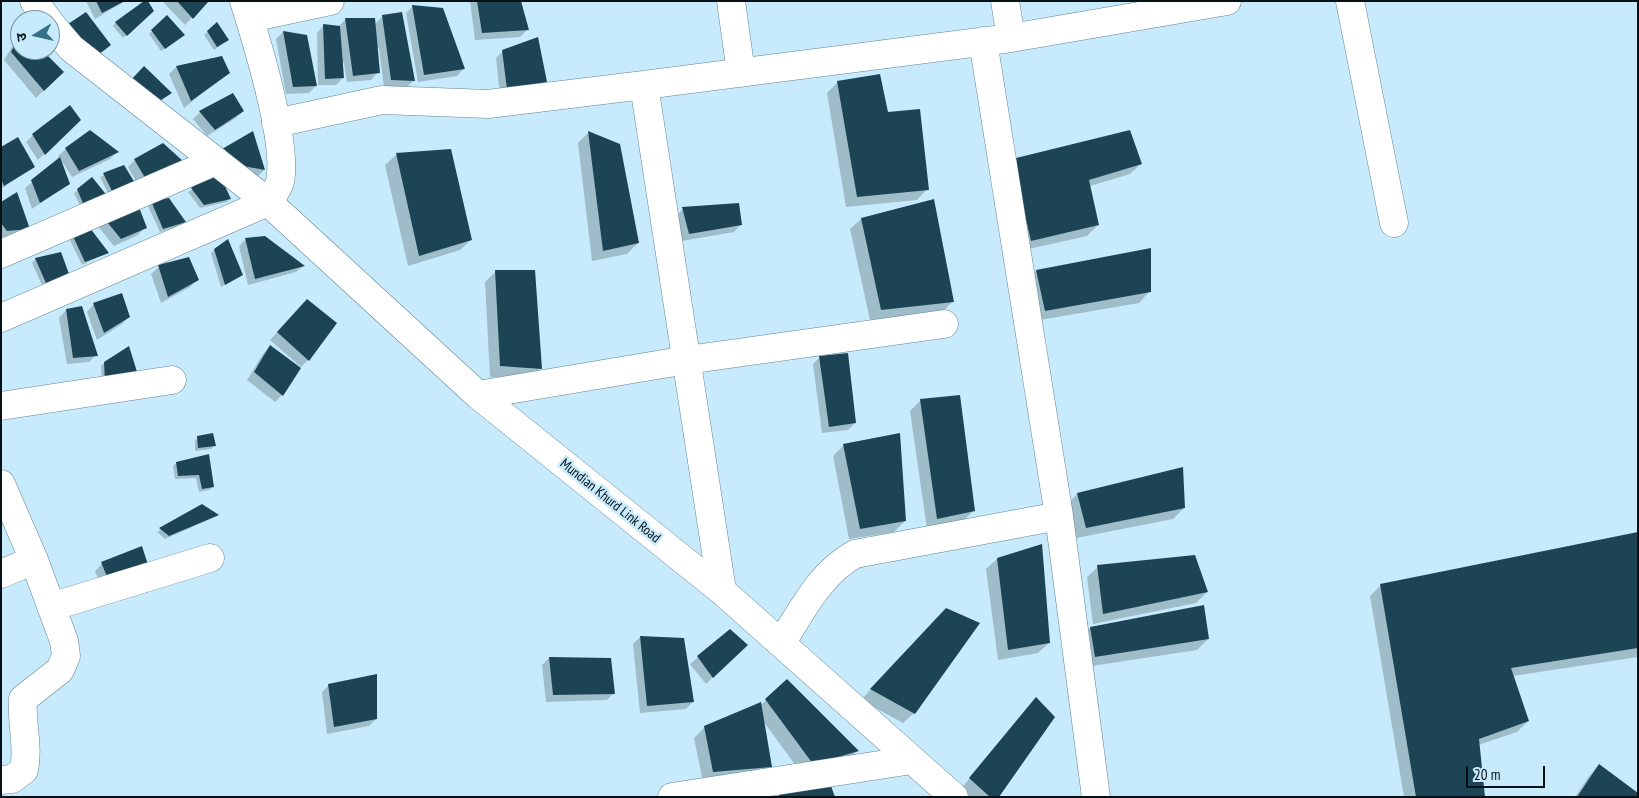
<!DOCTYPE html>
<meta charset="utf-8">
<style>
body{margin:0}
#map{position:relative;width:1639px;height:798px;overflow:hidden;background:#c7ebfc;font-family:"PT Sans Narrow","Noto Sans Devanagari",sans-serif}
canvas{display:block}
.frame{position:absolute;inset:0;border:2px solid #051117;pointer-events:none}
.north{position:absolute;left:10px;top:10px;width:50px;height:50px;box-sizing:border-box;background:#c7ebfc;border:1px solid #7994a0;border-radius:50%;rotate:261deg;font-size:14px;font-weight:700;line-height:20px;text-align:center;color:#051117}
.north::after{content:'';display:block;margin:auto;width:18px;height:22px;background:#356f88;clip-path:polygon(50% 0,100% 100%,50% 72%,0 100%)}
.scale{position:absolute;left:1466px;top:766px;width:79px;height:22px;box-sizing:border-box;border:2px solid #051117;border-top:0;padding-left:6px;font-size:15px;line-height:18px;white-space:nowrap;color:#051117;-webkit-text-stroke:4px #c7ebfc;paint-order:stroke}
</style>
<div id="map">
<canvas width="1639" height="798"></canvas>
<div class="frame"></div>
<div class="north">उ</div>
<div class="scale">20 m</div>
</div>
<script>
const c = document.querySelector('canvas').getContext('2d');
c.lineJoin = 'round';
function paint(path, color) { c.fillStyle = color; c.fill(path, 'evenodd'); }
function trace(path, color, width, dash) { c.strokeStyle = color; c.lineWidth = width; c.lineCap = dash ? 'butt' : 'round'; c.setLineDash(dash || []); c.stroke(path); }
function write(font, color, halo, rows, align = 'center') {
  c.font = font + ' "PT Sans Narrow",sans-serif'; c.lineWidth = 5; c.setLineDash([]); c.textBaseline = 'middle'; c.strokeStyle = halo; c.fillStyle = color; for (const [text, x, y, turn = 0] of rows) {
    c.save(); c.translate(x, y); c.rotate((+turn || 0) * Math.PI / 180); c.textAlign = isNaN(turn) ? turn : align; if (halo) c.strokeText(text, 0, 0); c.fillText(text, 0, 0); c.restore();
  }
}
const shadow = new Path2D(`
 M86 1H125L95 19Z
 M166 1H207L185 25 164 3Z
 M470 1H520L527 30 520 37 475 40Z
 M413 6 464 68 457 76 418 82 406 13Z
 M152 11 123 38 113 26 116 22Z
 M401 13 413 81 406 88 384 87 379 48H376L378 72 371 80 347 82 344 63H342L343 78 336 85H318L317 33 324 25 338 27 346 19 375 24 383 16Z
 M167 17 180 38 161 51 149 34Z
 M217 24 228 40 214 50 204 35Z
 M283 32 306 36 316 86 309 93 286 94 276 39Z
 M20 34V50H40L62 72 36 98 4 60Z
 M503 51 546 81 539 89 500 96 496 58Z
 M221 58 228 73 184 108 169 74 176 67Z
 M838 82 887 113 927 189 917 200 846 207 827 93Z
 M232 94 243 111 236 118 207 136 193 119 200 112Z
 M79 120 38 160 26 142 33 135Z
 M90 132 117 152 110 159 72 177 62 161 68 184 32 209 25 188 60 159 58 156 66 149Z
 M589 132 638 243 627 254 592 261 578 143Z
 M1 149 33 166 1 189Z
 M223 150 264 170 257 177Z
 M450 150 471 240 460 250 408 266 385 165 396 155Z
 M135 160 183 162 140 189 128 167Z
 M1141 164 1130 174 1090 186 1098 225 1087 236 1020 251 1002 170Z
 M123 166 110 197 100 177Z
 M218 173 230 198 227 202 200 208 188 192Z
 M92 179 82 210 74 193Z
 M151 203 184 222 181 225 160 232 148 206Z
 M1 204 28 228 21 235 1 237Z
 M136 204 145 227 138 235 114 246 97 225Z
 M683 209 741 224 734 232 682 241 676 216Z
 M861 219 953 301 942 312 870 320 850 229Z
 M90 229 107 253 82 265 69 238Z
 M246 239 303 266 296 272 248 285 239 246Z
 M1150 249 1149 292 1139 303 1034 321 1025 282 1036 271Z
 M214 250 242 274 221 287 211 253Z
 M60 254 45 292 32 263 35 259Z
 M159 267 197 279 190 287 161 303 151 274Z
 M495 272 541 368 530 379 490 377 485 282Z
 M94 304 129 317 122 324 97 340 87 312Z
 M300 308 308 360 301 367 270 340Z
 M66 310 96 355 89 362 67 364 59 318Z
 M270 347 282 395 275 402 247 380 263 354Z
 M820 357 855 423 848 430 822 433 813 364Z
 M105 362 136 374 102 383 101 366Z
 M921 400 974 510 963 521 927 529 910 411Z
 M198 437 214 446 211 449 195 451V441Z
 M844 445 905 521 894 532 849 539 833 456Z
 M208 456 213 487 209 490 199 492 196 478 175 479 173 466 176 463Z
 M1077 494 1184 508 1173 519 1076 538 1067 505Z
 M202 506 217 516 165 539 157 532Z
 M1638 533V657L1513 676 1528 721 1517 732 1478 745 1484 797H1404L1370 596 1381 585Z
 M142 548 101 586 95 571 102 564Z
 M997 559 1049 643 1038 653 998 660 986 569Z
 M1098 567 1207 592 1196 603 1093 624 1087 577Z
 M1203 607 1208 639 1197 650 1085 667 1079 639 1090 628Z
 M936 620 914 713 903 723 861 700Z
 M730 631 746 645 706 684 690 664Z
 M640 637 693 702 686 709 640 713 633 644Z
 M549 658 610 659 614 693 607 700 546 702 542 665Z
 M329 685 376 719 369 726 327 734 322 692Z
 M766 700 857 751 847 762 802 774 763 721 770 766 760 777 703 782 694 738 705 727 760 706Z
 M1026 710 997 797H968L960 790Z
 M1599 765 1638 797H1575L1589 776Z`);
const building = new Path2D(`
 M96 1H125L102 13Z
 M144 1H148L154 11 127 36 115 22Z
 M177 1H209L193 19Z
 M477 1H521L529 30 482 33Z
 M412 5 443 8 465 69 424 75Z
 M86 12 111 45 98 55 68 24Z
 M402 12 415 81 391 80 382 15Z
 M167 15 185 35 165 49 151 30Z
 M345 18H375L380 73 353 76Z
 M217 22 229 40 217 47 207 31Z
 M323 24 340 26 344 78 325 79Z
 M283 31 307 35 317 86 293 87Z
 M20 34V50H42L64 72 44 91 11 52Z
 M538 37 547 82 507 89 502 50Z
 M222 56 230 73 191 101 176 66Z
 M144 66 172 93 155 104 130 81Z
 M880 74 888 112 920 109 929 190 857 197 837 81Z
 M233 93 244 111 215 130 199 111Z
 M70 105 81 120 45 155 32 134Z
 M90 130 119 152 79 171 65 148Z
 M1130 130 1142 164 1089 180 1099 225 1031 241 1012 159Z
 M253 131 265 170 237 165 222 149Z
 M588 131 620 144 639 243 603 251Z
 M18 137 35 167 4 186 1 179V147Z
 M163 143 184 162 148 183 134 159Z
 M451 149 472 240 419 256 396 153Z
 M60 157 70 184 40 203 31 180Z
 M124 165 135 183 114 195 103 173Z
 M218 171 231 199 204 205 191 188Z
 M92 177 109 198 85 208 77 189Z
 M17 192 30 229 7 231 1 223V202Z
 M169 198 186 222 163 229 151 201Z
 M934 199 954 302 881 310 861 218Z
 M137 202 147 228 121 239 103 217Z
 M739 203 742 225 689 234 682 207Z
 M90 228 109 253 85 262 72 234Z
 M265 236 305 266 255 279 245 238Z
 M228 239 243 275 225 285 214 249Z
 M1151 248V292L1045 311 1036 270Z
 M61 252 69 274 49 290 35 258Z
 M189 257 199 280 168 297 158 265Z
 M495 270H535L542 369 500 366Z
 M122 293 130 317 104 333 93 303Z
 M307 299 337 323 309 361 277 332Z
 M82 306 98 356 73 358 66 309Z
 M270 345 301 368 283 396 254 372Z
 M129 346 138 375 105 381 104 362Z
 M848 353 856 423 829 427 819 356Z
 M960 395 975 511 937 519 920 399Z
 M213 433 216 446 198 448 197 436Z
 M900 433 906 521 860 529 843 444Z
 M209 454 214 487 202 489 199 475 178 476 176 462Z
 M1183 467 1185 508 1086 528 1077 493Z
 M202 504 219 515 169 536 159 528Z
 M1638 532V648L1511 668 1529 721 1479 739 1485 797H1416L1380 584Z
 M1042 544 1050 643 1008 650 997 558Z
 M142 546 149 568 108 579 101 562Z
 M1195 555 1208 592 1103 614 1097 565Z
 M1204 605 1209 639 1095 657 1090 627Z
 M946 608 980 623 915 714 870 689Z
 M730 629 748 645 713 678 697 656Z
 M640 636 684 638 694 702 647 706Z
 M549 657 611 658 615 694 553 695Z
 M377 674V719L334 727 328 684Z
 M787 679 859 751 813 764 765 699Z
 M1036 697 1055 717 999 797H990L969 778Z
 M761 702 772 767 713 772 704 726Z
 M1599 764 1638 793V797H1577Z
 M831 786 835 797H779L778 790Z`);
const minor = new Path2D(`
 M34 1 48 20
 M731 1 741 73
 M1005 1 1011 38
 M1350 1 1394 223
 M250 18 330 1
 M50 23 71 48 268 202 478 395 722 591 954 797
 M983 41 1059 516 1096 797
 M276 123 382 100 488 104 644 85
 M1 254 216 161
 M1 318 268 202C272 196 278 189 280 182 288 142 257 42 244 1
 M478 395 687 360 944 324
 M1 406 172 380
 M1 484 34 560 64 641 66 656 60 670 23 699C21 723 29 746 24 770L12 779 1 780
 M1 574 34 560
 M722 591 644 85 1011 38 1227 1
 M51 607 210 558
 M781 643C803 610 819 574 855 554L1059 516
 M672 797 912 760`);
const streetNames = [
 ["Mundian Khurd Link Road",610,501,39]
];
paint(shadow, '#0003');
paint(building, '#1d4454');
trace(minor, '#638493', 29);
trace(minor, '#fff', 28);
write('14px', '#051117', '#c7ebfc', streetNames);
</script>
